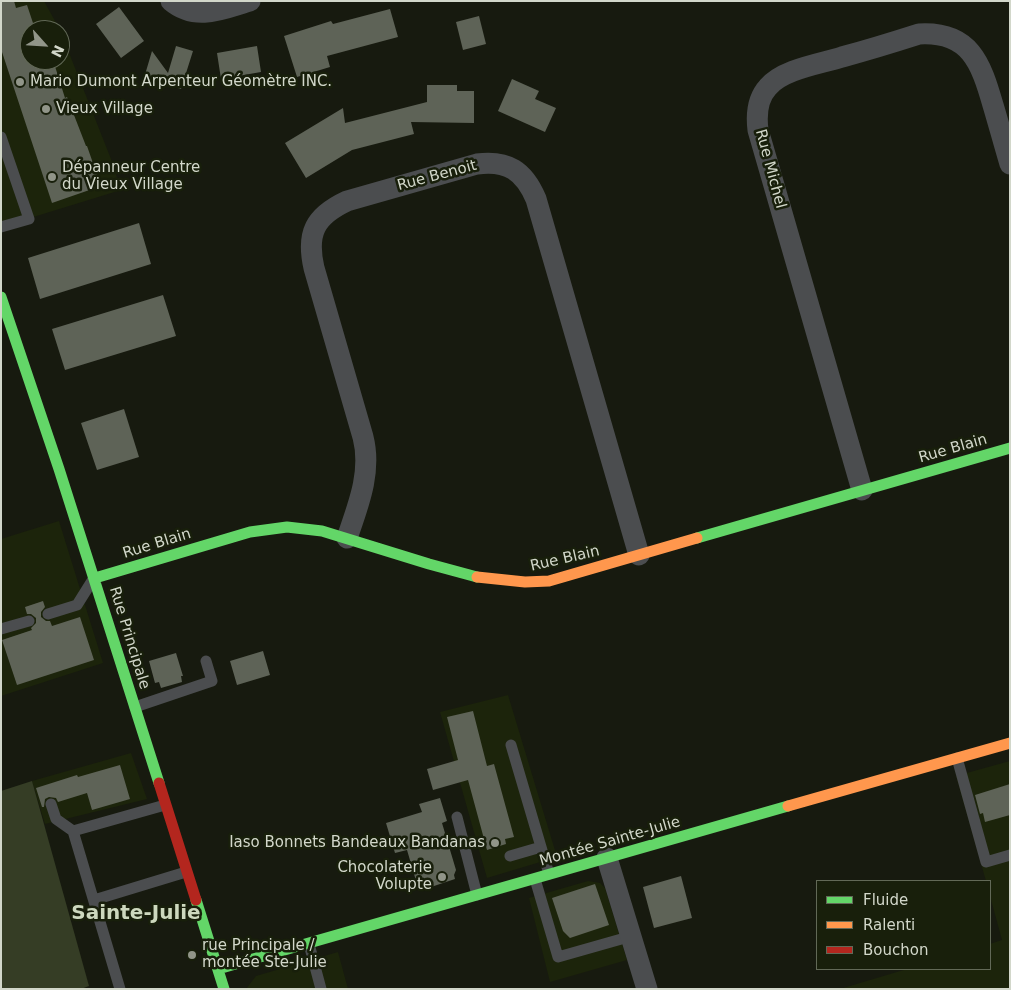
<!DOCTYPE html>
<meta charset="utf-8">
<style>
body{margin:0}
#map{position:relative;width:1011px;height:990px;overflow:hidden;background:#171a0f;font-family:"DejaVu Sans",sans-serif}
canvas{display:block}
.frame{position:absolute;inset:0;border:2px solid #d2d7ca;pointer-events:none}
.legend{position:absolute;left:816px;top:880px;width:175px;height:90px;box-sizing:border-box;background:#181f0b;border:1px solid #626957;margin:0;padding:6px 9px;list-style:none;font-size:15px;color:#d2d7ca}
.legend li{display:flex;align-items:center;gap:10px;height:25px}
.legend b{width:25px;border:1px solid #626957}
.north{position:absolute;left:20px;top:20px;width:50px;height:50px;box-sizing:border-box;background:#181f0b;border:1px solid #626957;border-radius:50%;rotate:116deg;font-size:14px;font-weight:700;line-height:20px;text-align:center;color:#d2d7ca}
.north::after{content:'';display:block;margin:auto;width:18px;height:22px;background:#919589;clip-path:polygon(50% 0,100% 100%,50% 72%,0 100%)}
</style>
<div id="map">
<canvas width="1011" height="990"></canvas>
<div class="frame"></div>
<ul class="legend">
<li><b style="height:6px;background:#63d668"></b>Fluide</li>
<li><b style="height:6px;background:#ff974d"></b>Ralenti</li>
<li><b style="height:6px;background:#b3261e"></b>Bouchon</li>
</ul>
<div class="north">N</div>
</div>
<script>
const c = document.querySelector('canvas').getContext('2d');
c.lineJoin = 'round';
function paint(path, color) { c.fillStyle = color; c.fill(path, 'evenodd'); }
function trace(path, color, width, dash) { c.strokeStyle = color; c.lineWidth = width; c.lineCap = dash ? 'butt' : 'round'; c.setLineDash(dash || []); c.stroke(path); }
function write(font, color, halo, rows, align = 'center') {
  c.font = font + ' "DejaVu Sans",sans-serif'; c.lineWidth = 5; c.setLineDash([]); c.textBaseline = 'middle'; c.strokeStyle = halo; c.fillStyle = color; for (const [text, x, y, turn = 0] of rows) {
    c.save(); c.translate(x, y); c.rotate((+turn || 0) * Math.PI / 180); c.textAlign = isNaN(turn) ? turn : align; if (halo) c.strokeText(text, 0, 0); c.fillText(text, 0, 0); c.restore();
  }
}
const built = new Path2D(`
 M1 1H44L60 30H30V60H60V30L111 159 121 190 1 227Z
 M59 521 103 663 1 696V539Z
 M508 695 557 857 487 878 440 712Z
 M131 753 147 799 45 824 32 781Z
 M1010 761V989H840L907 969H990V944L1002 940 990 896V881H986L956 776Z
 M588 881 600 883 605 888 627 960 550 982 529 898Z
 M338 952 348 989H246L256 976Z`);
const green = new Path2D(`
 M32 781 89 986 81 989H1V791Z`);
const building = new Path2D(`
 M1 1H14L16 8 27 5 34 26 39 24 41 30H30V60H53L65 98 67 97 86 146H87L101 186 52 203 1 49Z
 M119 7 144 41 121 58 96 24Z
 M390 9 398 37 327 56 330 67 297 77 284 36 331 21 333 24Z
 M479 16 486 44 463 50 456 22Z
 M176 46 193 51 181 89 144 78 152 51 168 73Z
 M257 46 261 72 221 79 217 53Z
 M512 79 539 91 535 99 556 108 545 132 498 111Z
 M427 85H457V91H474V123L411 122 414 134 352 150 306 178 285 143 343 108 345 123 427 102Z
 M139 223 151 264 40 299 28 258Z
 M163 295 176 336 65 370 52 329Z
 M124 409 139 457 97 470 81 423Z
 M43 601 45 607 41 612V617L46 621H50L52 626 80 617 94 660 17 685 2 640 32 630 31 628 36 623V618L31 614H27L25 607Z
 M263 651 270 675 237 685 230 661Z
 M176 653 183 676H181L182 682 161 688 159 682 155 683 149 661Z
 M473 711 487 766 494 764 514 837 505 839 506 844 487 850 468 780 433 790 427 769 458 760 447 717Z
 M120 765 130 799 92 810 87 793 58 802 56 798 49 797 45 799 44 807H42L36 788 77 775 78 777Z
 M1010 784V815L985 822 983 813 980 814 975 795Z
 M440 798 447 821 442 823 456 870 454 875 455 879 419 891 407 850 395 853 386 823 422 812 419 804Z
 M681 876 692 918 654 928 643 887Z
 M595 884 609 925 570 938 563 931 552 898Z`);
const lane = new Path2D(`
 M1 137 29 219 1 227
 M48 614 77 605 92 581
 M1 629 29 621
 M135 707 212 681 206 661
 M511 745 549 874
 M957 758 986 862 1010 855
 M51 804 56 819 73 831
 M457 817 477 895
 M510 856 541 847
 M535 879 558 957 632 936
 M94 900 186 872
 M309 944 321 989
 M120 989 73 831 165 805`);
const street = new Path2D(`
 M171 1C196 22 223 9 250 1
 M862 490 758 130C756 114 757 99 768 87 783 69 820 64 842 57 868 50 894 42 919 34 970 31 981 63 993 105 999 125 1004 144 1010 164
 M347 538C358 506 372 472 363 437L314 268C306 233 315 216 347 201L477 164C508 160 524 171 536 199L639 555
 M607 858 647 989`);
const fast = new Path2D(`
 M1 297 59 469 159 783
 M697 538 1010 448
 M95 578 250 532 287 527 322 531 429 564 477 577
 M196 900 224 989
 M218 969 788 806`);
const slow = new Path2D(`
 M477 577 525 582 549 581 697 538
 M788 806 1010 743`);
const jam = new Path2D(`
 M159 783 196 900`);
const markers = [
 [20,82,5,"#919589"],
 [46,109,5,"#919589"],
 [52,177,5,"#919589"],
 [495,843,5,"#919589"],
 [442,877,5,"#919589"],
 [192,955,5,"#919589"]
];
const poiNames = [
 ["Mario Dumont Arpenteur Géomètre INC.",30,82],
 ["Vieux Village",56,109],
 ["Dépanneur Centre",62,168],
 ["du Vieux Village",62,185],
 ["Iaso Bonnets Bandeaux Bandanas",485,843,"right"],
 ["Chocolaterie",432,868,"right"],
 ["Volupte",432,885,"right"],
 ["rue Principale /",202,946],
 ["montée Ste-Julie",202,963]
];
const streetNames = [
 ["Rue Michel",770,169,75],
 ["Rue Benoit",437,176,-15],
 ["Rue Blain",953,449,-16],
 ["Rue Blain",157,544,-17],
 ["Rue Blain",565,559,-13],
 ["Rue Principale",129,638,73],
 ["Montée Sainte-Julie",610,842,-16]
];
const districtNames = [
 ["Sainte-Julie",136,914]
];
paint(built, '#1c240b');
paint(green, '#353d25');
paint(building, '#5e6357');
trace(lane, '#4b4d4f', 11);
trace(street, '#4b4d4f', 21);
trace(fast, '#63d668', 11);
trace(slow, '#ff974d', 11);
trace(jam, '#b3261e', 11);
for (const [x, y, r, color] of markers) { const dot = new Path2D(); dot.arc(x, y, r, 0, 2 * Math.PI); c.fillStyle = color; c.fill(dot); trace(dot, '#181f0b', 2); }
write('15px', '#d2d7ca', '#181f0b', poiNames, 'left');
write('15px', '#d2d7ca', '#181f0b', streetNames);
write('bold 20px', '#cdd8be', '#181f0b', districtNames);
</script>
